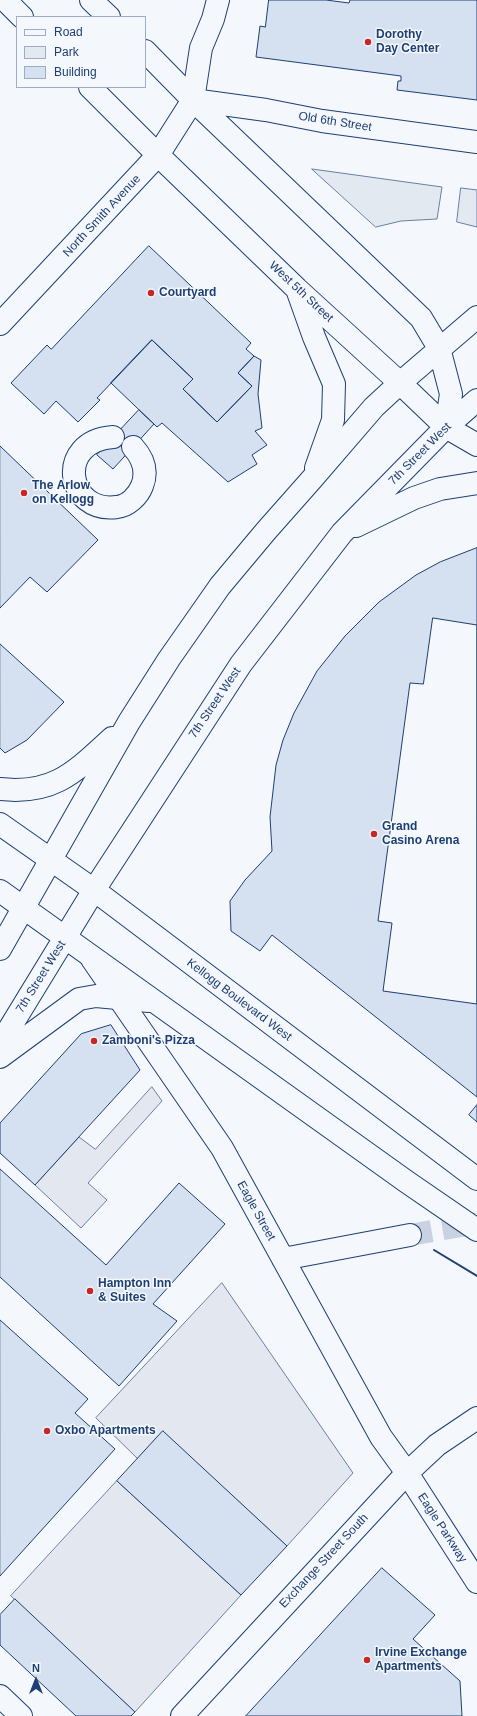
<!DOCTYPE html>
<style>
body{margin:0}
#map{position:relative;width:477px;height:1716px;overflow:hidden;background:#f4f7fb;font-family:Arial,sans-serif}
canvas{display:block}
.legend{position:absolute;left:16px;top:16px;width:130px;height:72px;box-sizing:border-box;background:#f4f7fb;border:1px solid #9eadc5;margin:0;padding:5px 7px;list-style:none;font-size:12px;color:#1d3f73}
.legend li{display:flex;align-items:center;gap:8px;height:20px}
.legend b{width:20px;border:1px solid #9eadc5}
.north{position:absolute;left:16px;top:1660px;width:40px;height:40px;-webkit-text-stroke:3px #f4f7fb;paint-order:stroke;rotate:0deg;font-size:11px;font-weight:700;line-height:16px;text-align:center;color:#1d3f73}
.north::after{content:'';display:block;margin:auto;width:14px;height:18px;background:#1d3f73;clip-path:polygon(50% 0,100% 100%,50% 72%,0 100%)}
</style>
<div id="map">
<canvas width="477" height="1716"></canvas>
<ul class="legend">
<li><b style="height:5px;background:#f4f7fb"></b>Road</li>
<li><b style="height:11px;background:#e3e9f0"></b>Park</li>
<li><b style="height:11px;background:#d5e0f0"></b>Building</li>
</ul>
<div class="north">N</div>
</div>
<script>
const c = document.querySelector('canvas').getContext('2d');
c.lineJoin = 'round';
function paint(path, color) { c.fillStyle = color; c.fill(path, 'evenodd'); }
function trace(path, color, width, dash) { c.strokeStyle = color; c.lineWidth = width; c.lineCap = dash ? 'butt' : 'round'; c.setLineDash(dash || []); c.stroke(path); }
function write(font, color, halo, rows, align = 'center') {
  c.font = font + ' Arial,sans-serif'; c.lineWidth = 3; c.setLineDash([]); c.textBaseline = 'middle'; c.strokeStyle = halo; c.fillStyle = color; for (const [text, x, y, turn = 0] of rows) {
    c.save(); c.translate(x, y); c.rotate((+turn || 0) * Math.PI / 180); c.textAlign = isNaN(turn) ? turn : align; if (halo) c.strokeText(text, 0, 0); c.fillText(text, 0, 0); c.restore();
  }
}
const green = new Path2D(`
 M312 169 442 187 437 219 401 221 376 227Z
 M461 188 477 190V227L457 222Z`);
const parking = new Path2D(`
 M152 1087 162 1101 88 1183 107 1200 81 1228 35 1185 79 1137 95 1149Z
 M222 1283 353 1473 287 1546 163 1432 138 1459 96 1418Z
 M117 1481 241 1595 135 1712 11 1596Z`);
const building = new Path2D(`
 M269 0H326L349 3 350 0H477V100L397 90 398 81H401V76L256 57 260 26 265 27Z
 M149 246 251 343 246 349 254 356 238 373 252 386 217 422 183 389 193 379 152 340 97 398 100 400 78 422 56 401 44 414 11 383 47 345 51 349Z
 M152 340 193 379 183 389 217 422 252 386 238 373 254 356 261 360 258 394 262 428 255 431 267 445 252 455 257 464 228 482 162 423 157 427 111 383Z
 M139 410 154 424 113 469 97 455Z
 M0 446 98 540 47 592 30 577 0 608Z
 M477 548V1097L272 935 260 951 231 931 230 901 245 880 272 851 270 817 276 765 283 740 294 713 317 671 345 636 379 602 416 575 440 562Z
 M433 618 477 625V1004L383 991 392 923 378 921 410 683 423 684Z
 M0 644 64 702 27 740 5 753 0 748Z
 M111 1025 140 1070 35 1185 0 1153V1123L81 1034Z
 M477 1105V1122L469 1115Z
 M0 1169 106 1265 179 1183 225 1224 153 1304 177 1321 119 1386 0 1277Z
 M0 1320 88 1399 75 1413 115 1449 0 1576Z
 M163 1431 287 1546 241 1595 117 1481Z
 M382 1568 435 1615 413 1639 460 1681 462 1716H246Z
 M15 1599 135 1712 131 1716H76L0 1645V1615Z`);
const minorTunnel = new Path2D(`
 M410 1235 477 1223`);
const minor = new Path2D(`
 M0 324 158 155 193 100 201 48 213 19 218 0
 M446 427 477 445
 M113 437C55 441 66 514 117 507 128 506 138 496 142 486 148 471 143 458 133 447
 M92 959 222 1148 381 1437 407 1473 477 1582
 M283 1259 410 1235
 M0 1696 21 1716
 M182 1716 407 1473 437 1445 477 1418`);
const major = new Path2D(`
 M193 100 421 318 439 348 451 394 446 427
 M193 100 266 110 322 121 477 142
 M158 155 297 289 400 383 446 427
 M298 292 314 337 334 384 333 420 316 468
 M356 526 414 498 440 489 477 483
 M0 789C54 795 75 772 112 738
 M0 824 94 890 477 1179
 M0 891 407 1182 477 1230
 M0 949 129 722 169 659 220 586 266 531 312 479 374 407 400 383 477 317
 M0 1044 94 890 241 664 342 533 446 427 477 400
 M0 1057 79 999 96 996 149 1001`);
const highway = new Path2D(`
 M5 0 22 17
 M91 0 109 17
 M145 51 193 100
 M90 87 158 155`);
const wall = new Path2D(`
 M434 1250 477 1276`);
const markers = [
 [368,42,4,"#c62828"],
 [151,293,4,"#c62828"],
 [24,493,4,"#c62828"],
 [374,834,4,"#c62828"],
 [94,1041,4,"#c62828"],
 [90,1291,4,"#c62828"],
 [47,1431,4,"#c62828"],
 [367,1660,4,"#c62828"]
];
const poiNames = [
 ["Dorothy",376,35],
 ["Day Center",376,49],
 ["Courtyard",159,293],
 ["The Arlow",32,486],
 ["on Kellogg",32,500],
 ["Grand",382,827],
 ["Casino Arena",382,841],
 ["Zamboni's Pizza",102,1041],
 ["Hampton Inn",98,1284],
 ["& Suites",98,1298],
 ["Oxbo Apartments",55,1431],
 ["Irvine Exchange",375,1653],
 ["Apartments",375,1667]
];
const streetNames = [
 ["Old 6th Street",335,122,9],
 ["North Smith Avenue",102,216,-47],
 ["West 5th Street",301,292,43],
 ["7th Street West",420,454,-45],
 ["7th Street West",215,703,-56],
 ["7th Street West",41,977,-58],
 ["Kellogg Boulevard West",239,1000,37],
 ["Eagle Street",256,1211,61],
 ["Eagle Parkway",442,1528,57],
 ["Exchange Street South",324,1561,-47]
];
paint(green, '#e3e9f0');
trace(green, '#687fa3', 1);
paint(parking, '#e3e8f0');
trace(parking, '#687fa3', 1);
paint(building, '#d5e0f0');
trace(building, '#1d3f73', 1);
trace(minorTunnel, '#c9d2e0', 22, [22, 11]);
trace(minor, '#1d3f73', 24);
trace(major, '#1d3f73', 24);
trace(highway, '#1d3f73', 24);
trace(minor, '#f4f7fb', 22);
trace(major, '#f4f7fb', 22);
trace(highway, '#f4f7fb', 22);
trace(wall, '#1d3f73', 2);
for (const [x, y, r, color] of markers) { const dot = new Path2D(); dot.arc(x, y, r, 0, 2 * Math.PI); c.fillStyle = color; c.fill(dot); trace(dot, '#f4f7fb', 1.5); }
write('bold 12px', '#1d3f73', '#f4f7fb', poiNames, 'left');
write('12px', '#1d3f73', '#f4f7fb', streetNames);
</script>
